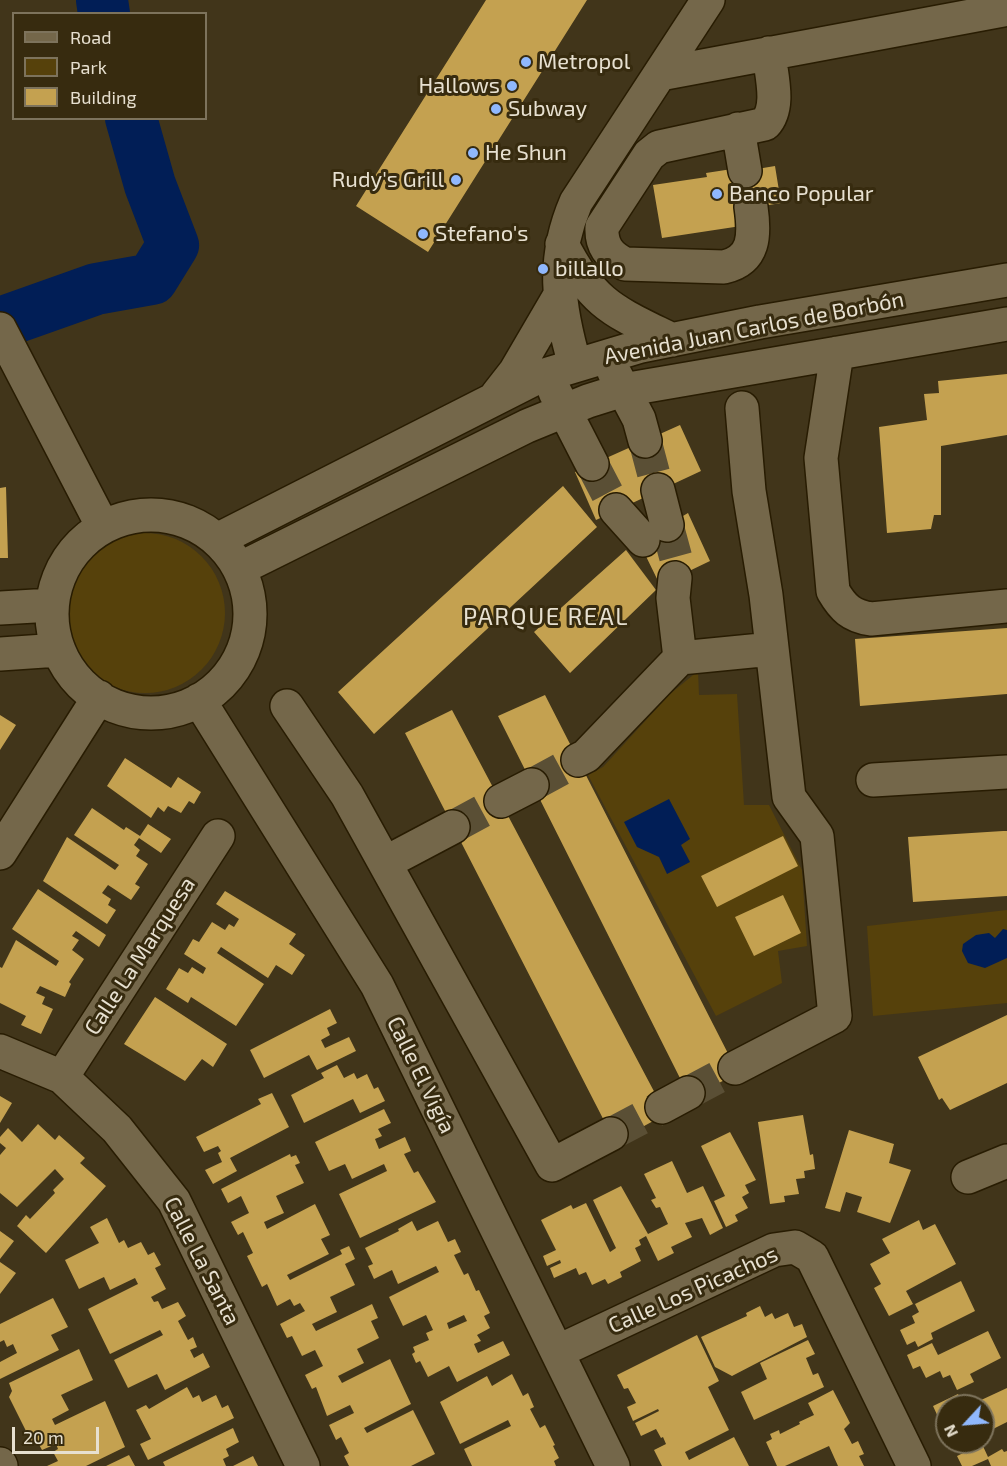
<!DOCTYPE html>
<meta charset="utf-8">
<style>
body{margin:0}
#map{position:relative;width:1007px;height:1466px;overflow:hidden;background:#41351a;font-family:"Exo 2",sans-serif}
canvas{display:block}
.legend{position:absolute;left:12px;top:12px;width:195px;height:108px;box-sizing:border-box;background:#372b0f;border:2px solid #7d735c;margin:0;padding:8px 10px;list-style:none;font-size:18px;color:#e7e0d0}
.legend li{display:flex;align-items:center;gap:12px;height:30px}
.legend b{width:30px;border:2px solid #7d735c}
.north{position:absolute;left:935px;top:1394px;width:60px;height:60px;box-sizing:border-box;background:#372b0f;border:2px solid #7d735c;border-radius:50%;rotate:244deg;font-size:16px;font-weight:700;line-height:24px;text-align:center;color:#e7e0d0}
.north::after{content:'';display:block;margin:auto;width:21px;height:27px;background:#90b8fd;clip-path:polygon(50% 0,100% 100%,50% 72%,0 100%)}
.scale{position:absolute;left:12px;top:1427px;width:87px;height:27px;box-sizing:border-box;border:3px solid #e7e0d0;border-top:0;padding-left:8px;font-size:18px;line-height:21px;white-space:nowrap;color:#e7e0d0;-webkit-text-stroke:4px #372b0f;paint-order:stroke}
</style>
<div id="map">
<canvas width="1007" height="1466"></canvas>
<ul class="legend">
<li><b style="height:8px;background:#74674a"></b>Road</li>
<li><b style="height:16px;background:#56410b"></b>Park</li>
<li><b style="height:16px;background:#c4a150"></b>Building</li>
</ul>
<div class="north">N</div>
<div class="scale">20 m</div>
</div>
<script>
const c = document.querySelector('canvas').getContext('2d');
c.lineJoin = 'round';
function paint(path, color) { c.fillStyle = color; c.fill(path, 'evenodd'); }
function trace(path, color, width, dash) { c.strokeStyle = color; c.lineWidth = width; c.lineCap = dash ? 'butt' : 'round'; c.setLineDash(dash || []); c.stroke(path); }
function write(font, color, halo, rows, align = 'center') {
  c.font = font + ' "Exo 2",sans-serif'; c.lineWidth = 6; c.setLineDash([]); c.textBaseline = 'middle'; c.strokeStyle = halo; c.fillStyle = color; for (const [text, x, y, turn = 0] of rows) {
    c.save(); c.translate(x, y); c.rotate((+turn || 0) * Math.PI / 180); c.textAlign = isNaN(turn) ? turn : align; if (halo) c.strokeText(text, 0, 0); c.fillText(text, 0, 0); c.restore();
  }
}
const green = new Path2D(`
 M65 613a80 80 0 1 1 160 0a80 80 0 1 1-160 0Z
 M698 671 699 695 737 694 744 805H769L802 870 807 946 778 951 782 983 716 1016 588 775 603 767 670 694Z
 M1007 910V1003L873 1016 867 926Z`);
const water = new Path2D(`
 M669 799 690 839 681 845 690 862 667 874 659 857 637 847 624 822Z
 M1003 929 1007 930V958L985 968 968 963 962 951 963 944 976 935 989 933 995 938Z`);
const river = new Path2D(`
 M102 0 104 14
 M0 323 96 289 152 279 173 245 150 185 131 118`);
const building = new Path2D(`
 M486 0H587L428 252 356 206Z
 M775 166 781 203 739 210 741 226 662 238 653 185 707 177 706 173 732 169 733 173Z
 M1007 374V435L941 446V515H934L931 529 887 533 879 427 927 420 924 394 939 393 938 381Z
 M680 425 701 471 596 520 575 472Z
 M563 486 597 527 374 734 338 692Z
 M6 487 8 558H0V488Z
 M688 513 710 561 660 585 639 542Z
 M626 550 656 590 570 673 534 632Z
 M1007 628V694L860 706 855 639Z
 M545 695 738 1073 690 1098 498 716Z
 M452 710 666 1114 615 1142 405 733Z
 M0 715 16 725 0 750Z
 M125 758 171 788 178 777 201 792 194 804 189 801 181 813 168 806 164 812 158 807 151 818 107 786Z
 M92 808 124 830 126 827 140 836 148 824 171 839 161 853 139 838 134 845 140 850 136 856 148 864 135 884 140 887 131 900 108 885 102 893 111 899 108 905 116 910 107 924 43 881 67 837 115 870 119 865 74 835Z
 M1003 831H1007V896L913 902 908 837Z
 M783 836 798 866 717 907 701 876Z
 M38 889 106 935 99 947 76 931 72 936 79 940 72 950 84 959 69 982 71 984 65 997 40 986 36 993 45 997 42 1004 53 1009 41 1034 21 1025 26 1016 0 1003V967L2 968 16 940 56 966 59 961 12 929Z
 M225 891 296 934 289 944 305 955 292 975 276 965 268 978 221 947 217 953 264 984 236 1026 191 997 188 1003 166 989 179 968 188 973 192 967 203 974 206 968 184 954 193 939 199 942 212 922 225 930 229 924 234 927 239 919 216 904Z
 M783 895 801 933 754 956 735 917Z
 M155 997 227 1044 213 1067 202 1059 185 1081 124 1044Z
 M330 1009 337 1023 327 1028 330 1035 321 1040 325 1048 349 1037 356 1051 317 1070 309 1055 264 1078 250 1050Z
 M1007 1015V1083L950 1110 942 1098 939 1100 918 1057Z
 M337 1065 344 1078 354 1073 357 1079 367 1074 374 1089 378 1087 385 1101 360 1113 353 1099 304 1123 291 1095 324 1078 321 1073Z
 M272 1093 289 1127 230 1158 237 1171 213 1184 205 1170 222 1162 218 1153 221 1151 218 1146 204 1152 196 1137 261 1104 258 1099Z
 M0 1096 12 1103 0 1123Z
 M384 1109 391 1123 378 1129 382 1136 375 1139 379 1149 405 1137 411 1151 404 1154 414 1173 418 1171 436 1202 360 1238 339 1194 387 1171 384 1164 352 1179 345 1164 329 1171 315 1142Z
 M803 1115 810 1155 813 1154 815 1169 804 1171 805 1178 796 1179 799 1194 784 1196 785 1202 770 1204 758 1122Z
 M38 1124 55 1140 59 1135 85 1158 80 1163 106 1186 46 1253 17 1226 26 1215 30 1219 55 1193 53 1190 64 1179 55 1169 17 1207 0 1193V1155L6 1148 0 1143V1137L8 1128 22 1142Z
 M849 1130 894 1144 889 1163 911 1170 890 1223 857 1212 862 1197 846 1192 840 1212 825 1208Z
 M730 1132 756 1180 745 1185 749 1193 742 1197 748 1208 735 1215 738 1221 726 1227 714 1201 725 1196 701 1146Z
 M290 1154 291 1157 296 1155 300 1163 295 1165 304 1183 276 1196 284 1213 264 1222 267 1229 315 1204 330 1235 321 1239 329 1254 287 1275 290 1280 342 1254 340 1250 349 1246 355 1259 345 1264 355 1285 330 1297 337 1312 312 1324 316 1331 372 1304 378 1318 371 1321 379 1338 357 1349 364 1363 338 1376 342 1383 390 1359 411 1404 364 1428 367 1433 413 1410 435 1454 411 1466H349L344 1456 349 1453 341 1437 336 1440 329 1425 354 1413 350 1405 327 1416 316 1387 312 1389 305 1375 323 1366 315 1350 302 1356 292 1336 287 1338 280 1324 305 1311 300 1303 294 1306 290 1299 277 1306 267 1284 262 1287 247 1256 253 1253 243 1232 238 1235 231 1222 249 1213 241 1196 228 1203 221 1189Z
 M672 1161 687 1193 703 1186 723 1228 710 1235 702 1218 685 1223 692 1237 671 1247 674 1253 658 1261 646 1236 639 1240 641 1245 635 1248 641 1261 620 1272 622 1277 608 1284 605 1279 592 1285 586 1272 579 1275 576 1268 554 1278 550 1268 561 1263 560 1260 547 1266 543 1256 556 1250 541 1220 571 1205 573 1209 586 1203 610 1252 616 1248 593 1200 621 1186 648 1234 668 1224 660 1207 656 1208 651 1200 656 1198 644 1174Z
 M107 1218 119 1243 124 1240 128 1248 141 1242 148 1255 154 1252 161 1265 155 1268 166 1289 151 1297 154 1302 158 1301 162 1309 178 1302 186 1316 178 1321 188 1340 193 1337 197 1347 190 1350 194 1358 203 1353 210 1367 165 1390 157 1374 128 1388 114 1360 163 1335 160 1330 110 1354 88 1309 138 1284 135 1278 110 1290 104 1277 79 1289 65 1260 99 1243 90 1227Z
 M919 1220 923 1230 935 1224 956 1264 906 1291 913 1304 889 1316 874 1288 881 1284 870 1264 890 1253 882 1239Z
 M412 1221 417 1231 438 1221 448 1242 455 1239 461 1252 454 1255 464 1275 468 1273 476 1291 479 1290 490 1313 484 1316 490 1328 477 1335 481 1341 474 1344 478 1353 503 1341 510 1355 457 1382 449 1366 428 1377 420 1361 416 1363 412 1354 415 1352 413 1347 429 1340 426 1333 433 1330 426 1315 403 1326 389 1297 439 1272 436 1266 398 1284 392 1270 374 1279 368 1266 373 1264 365 1248 399 1231 398 1229ZM464 1315 467 1321 449 1329 447 1323Z
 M0 1231 14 1241 0 1259Z
 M0 1262 16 1273 0 1294Z
 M961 1281 975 1311 931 1333 933 1339 918 1347 915 1341 907 1345 900 1330 915 1323 912 1316 919 1312 915 1304Z
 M53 1298 68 1327 51 1335 59 1350 0 1379V1362L17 1353 13 1344 7 1347 4 1340 0 1342V1324Z
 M760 1306 765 1317 772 1313 775 1319 788 1313 794 1327 802 1324 807 1337 732 1376 715 1367 701 1337 747 1316 746 1313Z
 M988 1331 1001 1358 970 1374 974 1382 957 1390 950 1375 943 1378 940 1371 926 1378 920 1366 913 1369 907 1355 932 1343 938 1355Z
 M697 1335 719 1381 708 1387 729 1430 685 1452 689 1460 734 1437 749 1466H662L654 1450 666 1444 663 1437 661 1438 656 1429 641 1436 635 1423 659 1411 658 1409 633 1421 627 1407 636 1403 628 1388 624 1389 617 1375Z
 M808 1340 815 1354 806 1358 813 1375 818 1373 824 1387 754 1420 741 1392 767 1379 760 1363Z
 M79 1349 93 1380 61 1395 69 1410 52 1419 55 1425 105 1401 125 1447 86 1466H47L58 1461 53 1452 58 1449 56 1444 42 1450 36 1439 31 1441 9 1397 12 1391 9 1383Z
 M512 1374 523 1396 528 1393 534 1407 530 1409 540 1428 545 1425 555 1445 553 1446 559 1458 554 1461 556 1466H472L464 1449 511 1426 508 1420 460 1444 440 1402 487 1376 492 1386Z
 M187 1387 193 1398 199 1395 202 1402 216 1395 222 1408 228 1405 234 1418 148 1460 140 1444 151 1439 136 1410 146 1405 149 1409Z
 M1007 1388V1422L983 1434V1406H947V1415L939 1419 933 1406 958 1394 964 1405 977 1398 979 1401Z
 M833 1390 850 1423 844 1429 852 1444 858 1441 864 1454 859 1456 864 1466H838L829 1446 785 1466H777L766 1442 772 1439 770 1434 779 1430 780 1434 800 1424 799 1422 814 1415 808 1403Z
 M233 1428 239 1442 226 1449 229 1456 223 1459 226 1466H165L163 1462Z
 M982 1444 988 1457 1002 1449 1004 1452 1007 1451V1466H991L988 1459 972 1466H962L957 1456Z
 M129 1455 135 1466H106Z
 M253 1456 258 1466H233Z`);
const minorTunnel = new Path2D(`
 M645 441 658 490
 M592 464 616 510
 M667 525 677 562 675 578
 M532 785 578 760
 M453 827 501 801
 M688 1093 735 1068
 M611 1134 662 1107`);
const minor = new Path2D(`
 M660 74 1003 10
 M738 129 745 171
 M751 207C755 235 755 260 724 267L625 264C609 256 601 246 602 227L649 155 659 147 765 124C781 107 771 75 769 53
 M562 244C593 305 614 311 672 340
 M0 329 103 527
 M837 353 821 458 833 591C843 608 851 616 871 619L1007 606
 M575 365C558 306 551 260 576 202L708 0
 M614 372 639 419 645 441
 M555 392 592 464
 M497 395 515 372 560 295
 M658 490 667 525
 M616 510 643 540
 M52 614a99 99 0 1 1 198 0a99 99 0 1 1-198 0Z
 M217 540 538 377 641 346 760 322 1007 280
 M239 569 527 426 588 401 623 390 1007 324
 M0 608 52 605
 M0 654 59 650
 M680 658 772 649
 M199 700 377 985 613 1466
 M287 706 347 795 552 1165 611 1134
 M578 760 586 756 680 658 673 598 675 578
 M873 780 1007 772
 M501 801 532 785
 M0 853 99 697
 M385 863 453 827
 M0 1051 62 1077 117 1129 174 1201 303 1466
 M735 1068 835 1016 817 836 789 797 766 595 749 491 742 408
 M62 1077 218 836
 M662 1107 688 1093
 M968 1177 1007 1161
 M559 1351 774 1250 795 1247 812 1257 914 1466
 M0 1464 1 1466`);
const markers = [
 [526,62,6,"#90b8fd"],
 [512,86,6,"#90b8fd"],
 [496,109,6,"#90b8fd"],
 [473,153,6,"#90b8fd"],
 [456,180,6,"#90b8fd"],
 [717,194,6,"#90b8fd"],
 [423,234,6,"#90b8fd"],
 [543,269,6,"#90b8fd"]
];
const poiNames = [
 ["Metropol",538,62],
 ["Hallows",500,86,"right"],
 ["Subway",508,109],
 ["He Shun",485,153],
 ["Rudy's Grill",444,180,"right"],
 ["Banco Popular",729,194],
 ["Stefano's",435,234],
 ["billallo",555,269]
];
const streetNames = [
 ["Avenida Juan Carlos de Borbón",754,328,-11],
 ["Calle La Marquesa",140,956,-57],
 ["Calle El Vigía",421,1075,64],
 ["Calle La Santa",202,1261,63],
 ["Calle Los Picachos",693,1290,-24]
];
const neighbourhoodNames = [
 ["PARQUE REAL",546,617]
];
paint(green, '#56410b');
paint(water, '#011e56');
trace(river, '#011e56', 52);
paint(building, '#c4a150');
trace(minorTunnel, '#5a4f35', 33, [33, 16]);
trace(minor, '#281c02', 36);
trace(minor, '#74674a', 33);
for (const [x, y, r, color] of markers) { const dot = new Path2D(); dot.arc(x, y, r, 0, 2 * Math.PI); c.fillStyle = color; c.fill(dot); trace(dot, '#372b0f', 2); }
write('22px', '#e7e0d0', '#372b0f', poiNames, 'left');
write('22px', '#e7e0d0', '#372b0f', streetNames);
c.letterSpacing = '1.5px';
write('24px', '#e7e0d0', '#372b0f', neighbourhoodNames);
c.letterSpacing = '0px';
</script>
